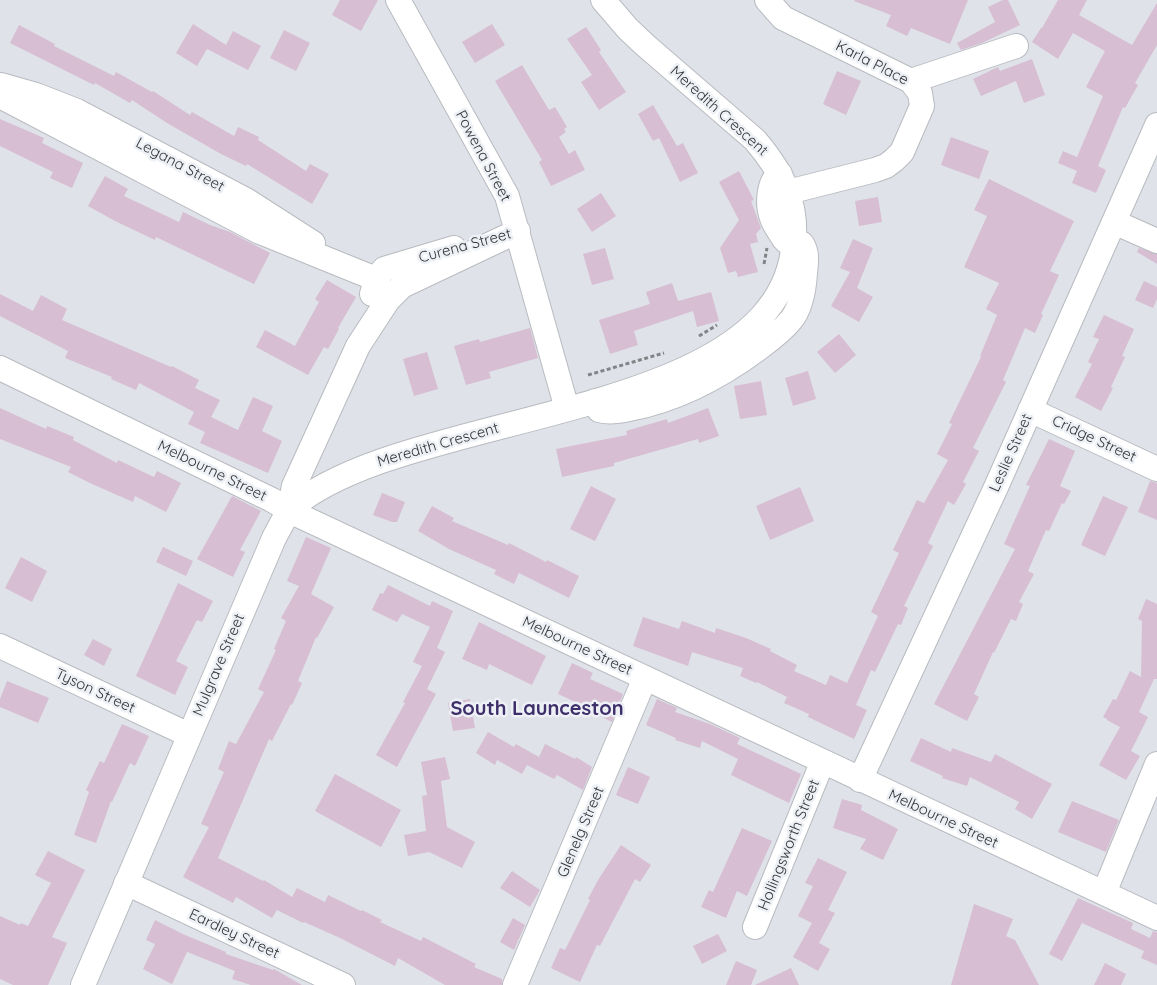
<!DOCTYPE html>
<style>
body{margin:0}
canvas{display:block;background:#dfe2e8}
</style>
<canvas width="1157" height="985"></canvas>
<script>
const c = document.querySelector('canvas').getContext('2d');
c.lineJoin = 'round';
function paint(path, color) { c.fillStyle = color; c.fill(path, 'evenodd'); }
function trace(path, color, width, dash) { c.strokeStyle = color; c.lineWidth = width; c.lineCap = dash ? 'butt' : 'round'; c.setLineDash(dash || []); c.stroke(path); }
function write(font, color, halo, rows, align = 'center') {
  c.font = font + ' Quicksand,sans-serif'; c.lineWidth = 5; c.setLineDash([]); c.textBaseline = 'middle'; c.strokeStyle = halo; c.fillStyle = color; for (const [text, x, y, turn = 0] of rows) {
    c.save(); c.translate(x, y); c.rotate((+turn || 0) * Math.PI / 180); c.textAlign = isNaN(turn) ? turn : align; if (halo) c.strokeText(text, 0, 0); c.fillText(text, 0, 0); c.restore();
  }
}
const building = new Path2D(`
 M340 0H378L361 31 332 15Z
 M855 0H968L950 44 911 28 907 36 886 26 891 15 854 1Z
 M1003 0H1008L1020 25 982 43 961 50 957 43 995 22 988 7Z
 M1058 0H1087L1079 15 1132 45 1157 3V45L1135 83 1138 85 1125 108 1123 107 1098 166 1106 170 1096 193 1072 183 1077 171 1058 163 1063 151 1077 157 1103 96 1086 87 1105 51 1073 33 1058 59 1032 42 1041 28H1042Z
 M193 24 226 45 233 31 261 46 248 70 207 49 197 66 176 53Z
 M492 24 505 45 475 63 462 42Z
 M19 25 55 44 54 46 114 76 116 72 152 92 153 91 190 115 192 112 234 136 238 127 259 137 258 140 306 171 310 164 329 174 312 204 247 164 246 166 221 154 167 123 132 100 130 103 95 83 94 85 10 43Z
 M586 27 601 50 599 52 626 92 599 110 581 82 592 75 567 39Z
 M284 30 310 43 296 71 270 58Z
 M1032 59 1045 95 1024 103 1016 81 981 96 973 79 998 67 1000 71Z
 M522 65 549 110 555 107 567 127 564 129 566 132 559 137 569 154 575 150 585 170 551 186 539 162 542 160 495 81Z
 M837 71 861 81 846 115 823 104Z
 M653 105 677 146 683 143 698 173 680 182 659 138 653 141 638 114Z
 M0 119 44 138 42 143 83 163 72 188 50 178 53 172 0 146Z
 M951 137 989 151 979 179 941 165Z
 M739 171 754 200 751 201 761 228 756 234 758 242 750 244 758 272 738 277 736 271 728 273 720 248 739 220 719 182Z
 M105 176 128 189 124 196 179 222 183 212 210 225 230 232 270 253 254 284 156 237 155 240 115 221 88 206Z
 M989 179 1074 221 1050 271 1059 275 1041 314 1043 315 1035 333 1025 328 1003 380 1006 382 973 448 979 451 963 482 966 484 954 505 948 501 928 543 933 546 904 606 908 608 901 625 898 624 875 672 871 670 856 705 867 710 854 739 808 717 809 714 784 703 787 697 757 682 756 683 740 676 743 668 692 652 688 666 633 646 643 617 679 629 682 621 715 633 716 628 746 638 771 649 770 651 797 665 794 671 826 685 830 675 847 683 878 616 871 612 899 553 893 550 917 500 924 503 948 460 937 454 952 424 949 423 981 357 980 356 997 315 986 309 999 283 964 267 987 216 974 210Z
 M601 193 616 216 592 232 577 209Z
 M878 197 882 222 859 226 855 201Z
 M853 239 873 248 857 288 873 297 859 322 831 306 850 272 840 268Z
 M605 248 614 279 592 285 583 254Z
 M1139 248 1157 254V264L1137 252Z
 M327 280 356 297 338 328 339 329 328 349 324 347 308 375 256 347 265 330 295 346 319 302 315 299Z
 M1144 281 1157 287V299L1153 308 1135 300Z
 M672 283 678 301 711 292 719 321 697 327 693 311 634 331 638 345 610 354 599 320 650 304 646 292Z
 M0 294 33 311 41 295 67 309 62 320 171 367 172 366 199 380 195 388 220 400 211 417 238 430 253 397 273 406 262 431 282 441 268 473 200 443 205 432 188 424 194 412 139 383 136 390 111 379 112 377 65 358 68 351 0 316Z
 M1104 315 1134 329 1122 356 1125 357 1111 387 1113 388 1101 411 1075 397 1092 364 1088 362 1099 339 1093 337Z
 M530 328 538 358 489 372 491 378 466 385 454 346 479 339 480 342Z
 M839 334 856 355 835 373 817 352Z
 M427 352 438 389 414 396 403 359Z
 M808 371 816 399 793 406 785 378Z
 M761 381 767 415 740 419 734 386Z
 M0 408 46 429 47 426 74 437 73 440 117 463 118 460 154 477 157 471 181 483 166 512 135 496 133 502 92 484 68 472 71 467 0 439Z
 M708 408 719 436 699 443 698 439 614 463V466L562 477 556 449 627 435 626 431 667 419 668 423Z
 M1049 439 1075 451 1060 486 1071 491 1064 504 1062 503 1049 531 1046 530 1028 571 1034 574 1019 602 1023 604 1016 621 1011 619 994 653 993 652 974 694 979 697 967 721 934 704 1015 549 1004 544 1030 486 1026 485Z
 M1150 481 1157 483V520L1138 512Z
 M591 486 616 499 595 541 570 529Z
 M800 487 814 521 770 540 756 506Z
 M382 493 405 502 397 522H392L373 515Z
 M232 496 261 511 240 550 245 552 233 577 197 559Z
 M1103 496 1128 507 1105 556 1081 545Z
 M432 506 454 518 452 521 508 545 509 543 546 562 547 560 579 576 569 598 519 573 514 584 494 574 496 570 449 549 418 531Z
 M306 537 331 548 311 594 334 607 317 638 316 637 298 681 302 683 292 705 291 704 272 741 269 739 218 858 263 881 264 880 292 897 297 888 325 902 328 895 361 911 362 910 382 920 380 922 421 941 423 937 476 964 474 967 502 979V985H445L398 958 395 966 338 937 304 922 303 923 277 910 272 918 236 897 233 903 183 877 209 827 201 824 224 772 218 769 229 741 236 744 264 692 258 689 276 650 274 649 286 621 281 618 299 586 287 581Z
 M163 547 193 561 186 576 156 562Z
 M21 557 47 571 32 602 5 588Z
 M178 583 213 601 202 622 197 620 176 661 188 667 175 695 136 676Z
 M388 585 430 606 432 601 453 611 437 648 445 652 427 689 436 694 397 767 376 755 405 703 403 702 422 666 413 662 430 627 402 614 397 622 372 610 380 593 383 594Z
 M1146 599 1157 604V679H1154L1139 712 1148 717 1131 751 1140 756 1126 780 1099 765 1120 727 1107 720V719L1103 717 1113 699 1116 700 1130 671 1141 677 1142 621 1138 619Z
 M479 622 546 656 532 685 489 664 487 670 462 659Z
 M93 639 112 649 104 666 84 655Z
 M572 663 593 673 590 679 623 694 612 722 598 715 599 713 558 694Z
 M7 681 49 698 38 723 0 707V699Z
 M470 699 475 728 453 731 448 703Z
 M657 699 677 708 675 712 710 724 740 738 737 744 801 774 789 803 731 775 738 759 702 741 700 748 675 740 676 738 646 725Z
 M122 724 149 736 135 766 130 763 112 802 111 801 96 843 74 835 89 792 86 790 100 761 104 763Z
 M488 732 514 747 516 744 539 757 545 744 575 759 576 757 592 767 583 790 557 775 554 779 527 765 522 774 497 760 495 765 476 753Z
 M921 738 951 752 952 748 991 762 995 754 1052 784 1032 819 1015 809 1019 802 970 777 967 786 942 778 943 776 910 761Z
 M445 757 450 779 441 781 447 827 475 842 462 868 429 852 408 856 404 835 426 831 422 796 427 795 421 762Z
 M628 767 650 777 638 804 616 795Z
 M335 774 401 810 381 847 315 811Z
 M842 799 862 805 861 810 898 829 883 860 860 849 866 839 833 828Z
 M1072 801 1119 820 1106 852 1058 832Z
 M742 828 772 841 747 896 737 891 726 918 701 907 709 890 713 892Z
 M621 845 651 865 640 882 635 879 600 946 597 945 580 982 551 968 560 948 565 950 590 900 588 899 598 880Z
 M48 851 85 870 52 937 67 943 48 985H13L0 979V916L20 925 21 923 28 926 51 883 35 875Z
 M818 858 847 872 828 910 835 913 819 943 830 949 818 971 793 957 812 923 798 916 813 886 805 883Z
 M512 871 540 890 530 907 500 888Z
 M1078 898 1133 923 1131 929 1150 938 1153 931 1157 932V965L1141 958 1144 951 1082 923 1062 961 1049 954Z
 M974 904 1013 919 1006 936 1015 940 1039 985H951Z
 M513 918 525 925 514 950 500 942Z
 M155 920 185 935 226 952V954L273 970 274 969 302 985H251L232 979 235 971 187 952 172 984 143 969 155 944 146 940Z
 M718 934 727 951 702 964 693 946Z
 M736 961 757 970 751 985H726Z
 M1105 963 1126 974 1121 985H1094Z
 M791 968 799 985H755Z`);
const path = new Path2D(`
 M764 264 767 248
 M699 336 717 325
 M588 375 664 353`);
const minor = new Path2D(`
 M398 0 507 196 567 409
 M767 0 783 18 911 81 920 93 922 106 902 152 894 160 886 166 875 170 788 192
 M911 81 1016 46
 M1 85 36 95 77 111 246 200 313 243
 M0 96 260 232 376 279
 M1114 222 1157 241
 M372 294 376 279 384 269 454 248
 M0 368 272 500 300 516 1157 918
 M595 401 599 410C608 413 620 411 629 409 677 400 720 377 759 348 770 340 782 331 791 320 801 308 804 289 805 273 806 263 808 253 802 244L787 242 784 239C780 232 774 225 772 218 767 205 768 181 780 174
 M1030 410 1157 469
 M289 510C400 409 771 424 793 250 799 205 784 174 755 140L645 45 628 29 603 0
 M0 646 189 735
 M860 780 997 485 1157 125
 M126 883 343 985
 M1104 893 1157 764
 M755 927 822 763
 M83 985 274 538 289 510 294 486 358 346 388 300 402 286 518 231
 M515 985 645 678`);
const streetNames = [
 ["Karla Place",872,63,27],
 ["Meredith Crescent",719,111,42],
 ["Powena Street",483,156,62],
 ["Legana Street",180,165,28],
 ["Curena Street",465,246,-15],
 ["Cridge Street",1094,439,25],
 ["Meredith Crescent",438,445,-16],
 ["Leslie Street",1011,453,-66],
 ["Melbourne Street",212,471,26],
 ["Melbourne Street",577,646,25],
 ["Mulgrave Street",219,665,-67],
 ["Tyson Street",95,691,25],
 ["Melbourne Street",943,819,25],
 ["Glenelg Street",581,832,-67],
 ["Hollingsworth Street",789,845,-68],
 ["Eardley Street",234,934,25]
];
const districtNames = [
 ["South Launceston",537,709]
];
paint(building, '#d7bed2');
trace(minor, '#b8bbc0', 26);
trace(path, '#828488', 3, [4, 2.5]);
trace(minor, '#fff', 24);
write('15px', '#333537', '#edf0f5', streetNames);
write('bold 20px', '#3e2f6b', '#edf0f5', districtNames);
</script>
